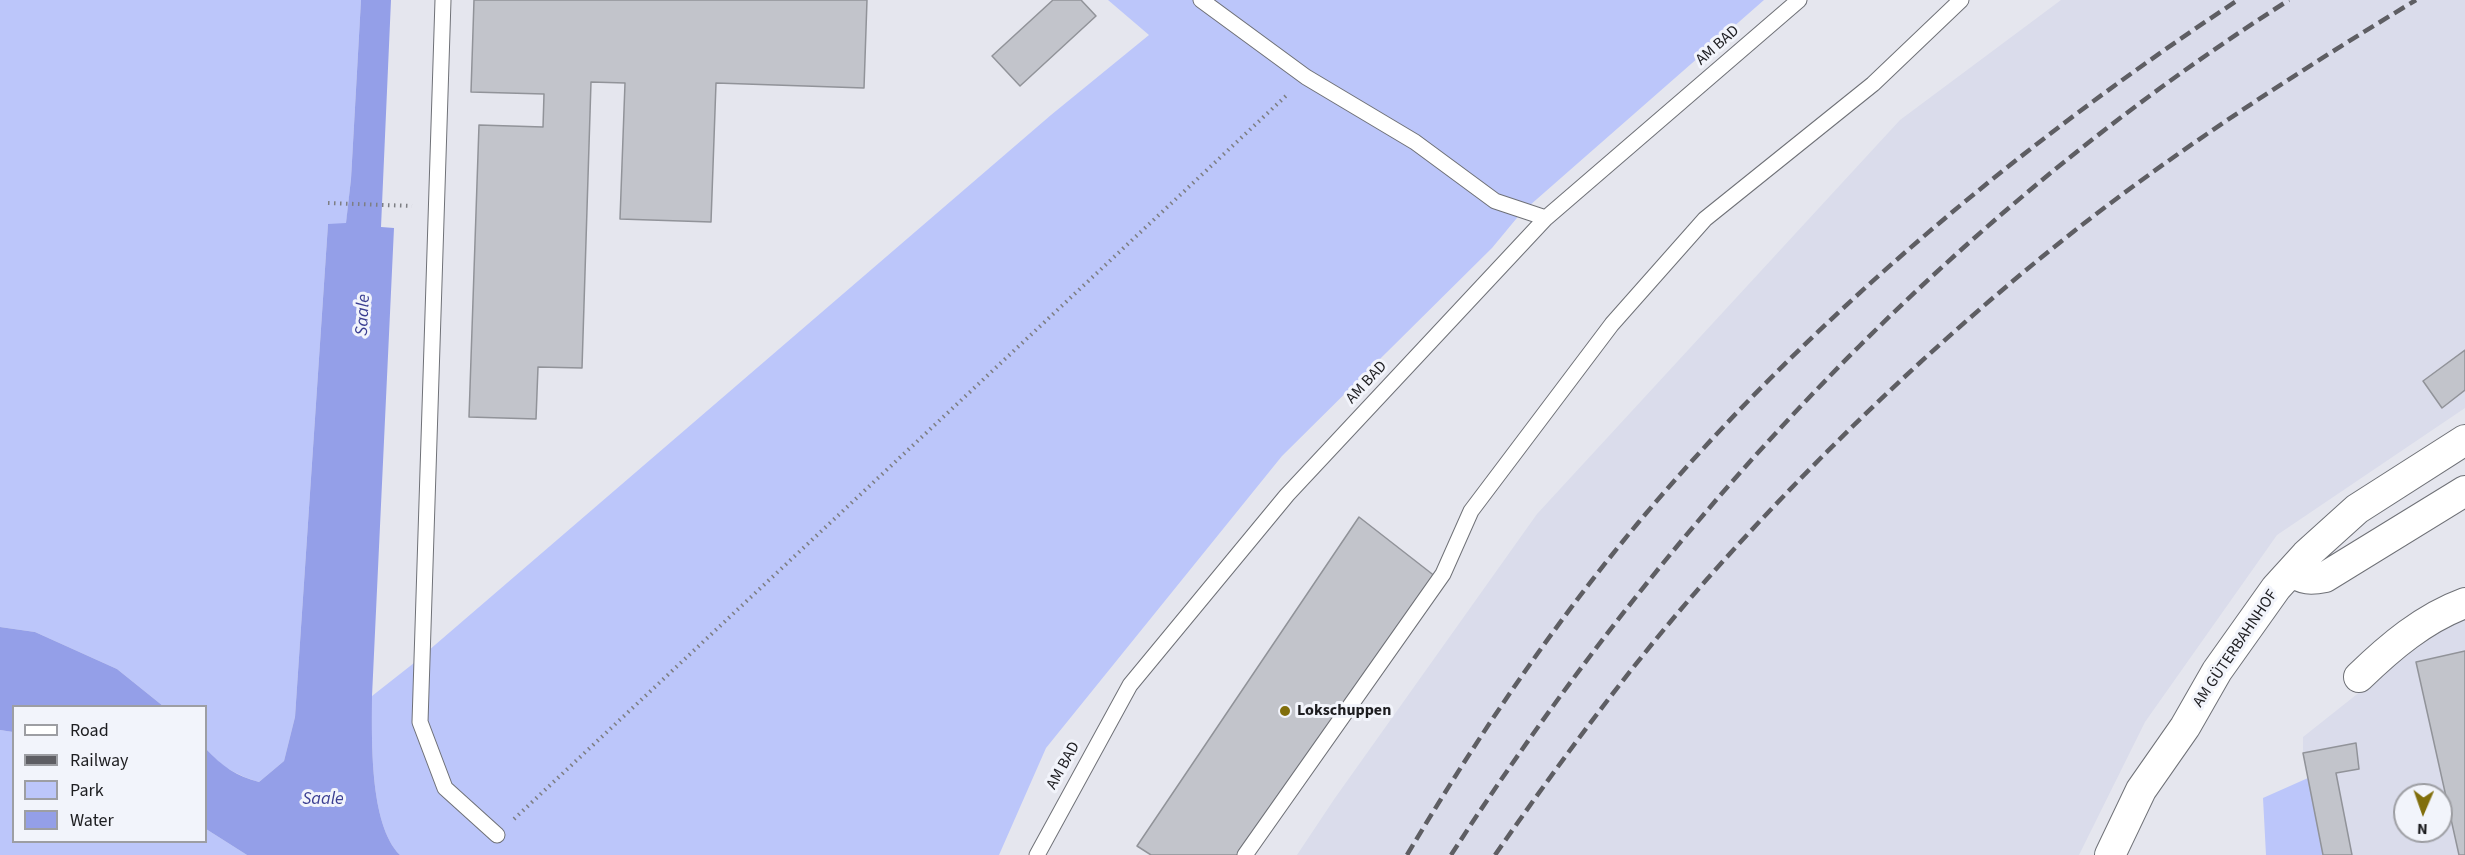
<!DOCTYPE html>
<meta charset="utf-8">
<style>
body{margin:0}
#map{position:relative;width:2465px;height:855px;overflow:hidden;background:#e5e6ee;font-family:"Source Sans 3",sans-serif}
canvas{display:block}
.legend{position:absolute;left:12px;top:705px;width:195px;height:138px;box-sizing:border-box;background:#f2f4fb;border:2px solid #9d9ea3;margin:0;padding:8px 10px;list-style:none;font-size:18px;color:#1d1d20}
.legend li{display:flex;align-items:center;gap:12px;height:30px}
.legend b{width:30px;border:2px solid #9d9ea3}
.north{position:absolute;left:2393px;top:783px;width:60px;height:60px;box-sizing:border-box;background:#f2f4fb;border:2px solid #9d9ea3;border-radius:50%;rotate:182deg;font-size:16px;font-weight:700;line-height:24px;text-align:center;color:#1d1d20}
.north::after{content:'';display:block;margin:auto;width:21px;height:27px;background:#816e0b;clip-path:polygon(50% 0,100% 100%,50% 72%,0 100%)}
</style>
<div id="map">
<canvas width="2465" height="855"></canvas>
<ul class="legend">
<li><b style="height:8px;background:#fff"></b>Road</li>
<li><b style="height:8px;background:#5e5e63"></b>Railway</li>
<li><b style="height:16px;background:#bcc6fa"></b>Park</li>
<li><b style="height:16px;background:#949fe8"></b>Water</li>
</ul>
<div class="north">N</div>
</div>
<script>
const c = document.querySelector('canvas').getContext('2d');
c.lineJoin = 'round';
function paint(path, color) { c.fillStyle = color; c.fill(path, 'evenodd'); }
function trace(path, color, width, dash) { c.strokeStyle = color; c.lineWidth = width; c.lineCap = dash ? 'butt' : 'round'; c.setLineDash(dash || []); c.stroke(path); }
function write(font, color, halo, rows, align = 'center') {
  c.font = font + ' "Source Sans 3",sans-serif'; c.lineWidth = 6; c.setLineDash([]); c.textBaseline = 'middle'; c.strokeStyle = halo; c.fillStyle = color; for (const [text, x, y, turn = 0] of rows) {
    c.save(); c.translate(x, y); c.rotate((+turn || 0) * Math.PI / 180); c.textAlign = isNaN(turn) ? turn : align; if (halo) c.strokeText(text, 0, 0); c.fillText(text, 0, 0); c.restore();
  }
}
const built = new Path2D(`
 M2061 0H2465V408L2277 535 2145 722 2079 855H1297L1335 798 1537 514 1900 120Z
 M2465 616V855H2325L2303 753V737L2448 622ZM2405 795H2441V831H2405Z`);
const green = new Path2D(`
 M0 0H361L351 179 346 224H328L295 717 284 761 259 782C236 775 222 767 206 749V706H163L117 669 35 632 0 627Z
 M1108 0H1764L1521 213 1492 248 1282 456 1046 748 999 855H400C369 824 372 738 372 696L414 663 1051 115 1149 35Z
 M0 730 13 732 14 842H206V829L247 855H0Z
 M2308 778 2323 855H2266L2263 798Z`);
const water = new Path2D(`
 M361 0H391L381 227 394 228 372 696C372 738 369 824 400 855H247L206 829V749C222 766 236 776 259 782L284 761 295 717 328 224 346 223 351 179Z
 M0 627 35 632 117 669 163 706H14L13 732 0 730Z`);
const building = new Path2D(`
 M474 0H867L864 88 716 83 711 222 620 219 625 83 591 82 582 368 538 367 536 419 469 417 479 125 543 127 544 94 471 92Z
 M1053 0H1081L1096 16 1020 86 992 56Z
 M2465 350V390L2442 408 2423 381Z
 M1359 517 1436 577 1243 855H1151L1137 846Z
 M2465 651V855H2459L2416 662Z
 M2356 743 2359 769 2336 773 2352 855H2323L2303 753Z`);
const path = new Path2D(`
 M328 203 412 206
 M514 819 1288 94`);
const service = new Path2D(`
 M443 0 420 722 445 788 497 835
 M1201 0 1306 77 1415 142 1495 201 1546 218
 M1037 855 1130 685 1287 495 1546 218 1799 0
 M1245 855 1443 574 1471 511 1612 324 1705 219 1873 84 1961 0`);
const minor = new Path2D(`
 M2292 571C2303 580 2311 580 2325 577L2465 491
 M2359 677C2390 647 2424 618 2465 603
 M2110 855 2141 790 2185 727 2217 671 2276 588 2306 555 2357 509 2465 440`);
const rail = new Path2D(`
 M1407 855C1476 739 1552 626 1638 523 1806 322 2020 144 2238 0
 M1451 855C1671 515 1946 219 2289 0
 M1495 855C1562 759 1631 665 1708 578 1821 451 1945 333 2078 228 2186 144 2299 71 2416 0`);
const markers = [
 [1285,711,6,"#816e0b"]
];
const streetNames = [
 ["AM BAD",1718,46,-41],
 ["AM BAD",1367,383,-47],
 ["AM GÜTERBAHNHOF",2236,649,-56],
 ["AM BAD",1064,766,-61]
];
const poiNames = [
 ["Lokschuppen",1297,711]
];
const waterNames = [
 ["Saale",364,315,-87],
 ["Saale",323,800]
];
paint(built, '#dadceb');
paint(green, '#bcc6fa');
paint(water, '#949fe8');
paint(building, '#c2c4cb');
trace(building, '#919399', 1.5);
trace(service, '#6f7177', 17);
trace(minor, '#6f7177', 32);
trace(path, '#7d7e83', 4, [1.5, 4.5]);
trace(service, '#fff', 15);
trace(minor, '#fff', 30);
trace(rail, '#5e5e63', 4.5, [12, 6]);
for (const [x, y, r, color] of markers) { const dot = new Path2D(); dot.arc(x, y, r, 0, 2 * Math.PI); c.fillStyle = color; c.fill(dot); trace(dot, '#f2f4fb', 2); }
write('16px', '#1d1d20', '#f2f4fb', streetNames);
write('bold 16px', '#1d1d20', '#f2f4fb', poiNames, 'left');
write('italic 18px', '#3a3e92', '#f2f4fb', waterNames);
</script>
